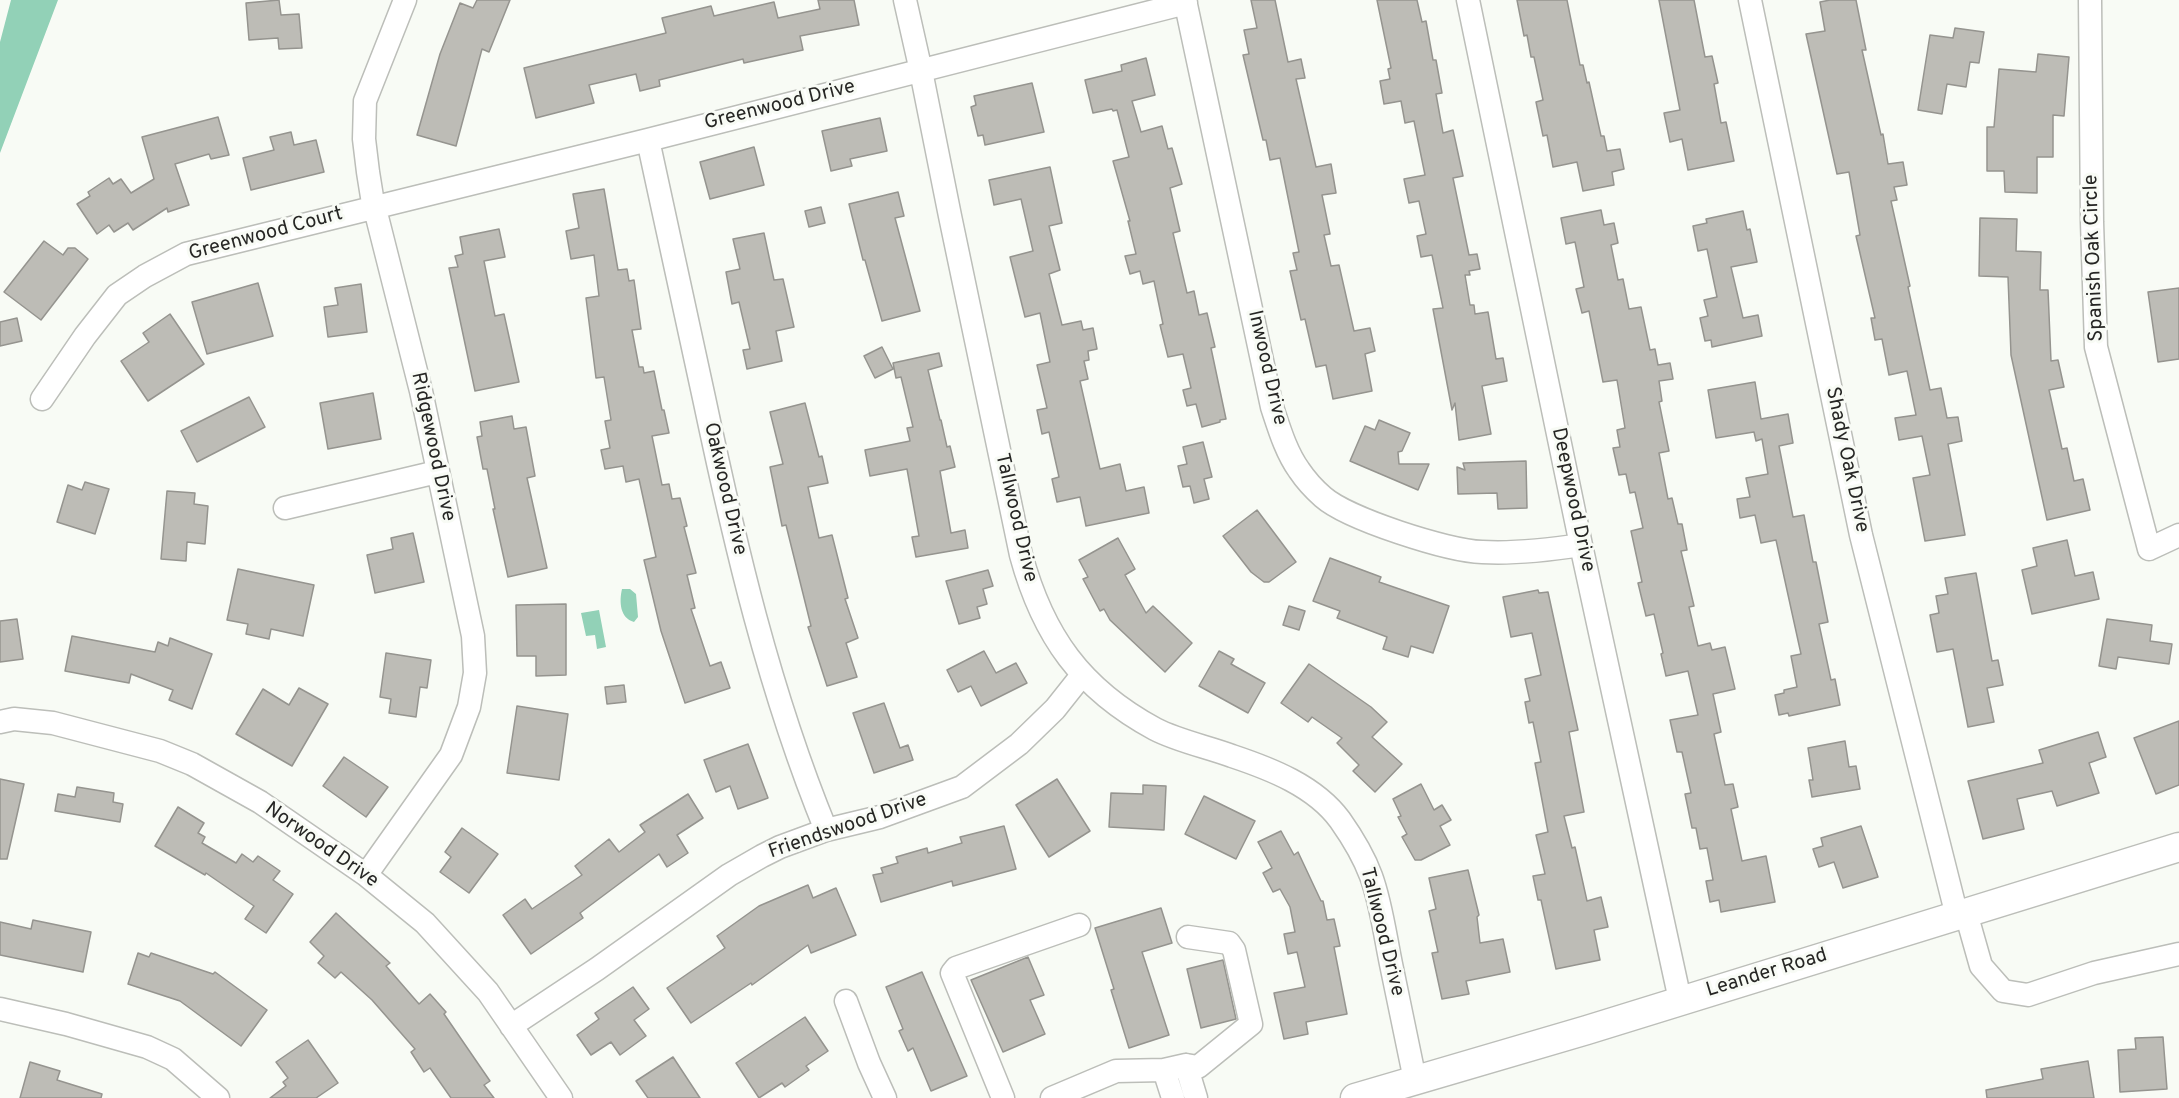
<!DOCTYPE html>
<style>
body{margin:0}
canvas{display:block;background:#f8fbf5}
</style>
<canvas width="2179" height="1098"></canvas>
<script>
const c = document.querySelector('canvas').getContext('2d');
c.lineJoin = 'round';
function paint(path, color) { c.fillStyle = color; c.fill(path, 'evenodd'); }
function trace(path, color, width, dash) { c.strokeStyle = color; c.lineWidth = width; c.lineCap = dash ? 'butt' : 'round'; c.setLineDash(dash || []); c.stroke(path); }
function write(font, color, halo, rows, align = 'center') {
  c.font = font + ' Overpass,sans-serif'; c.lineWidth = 6; c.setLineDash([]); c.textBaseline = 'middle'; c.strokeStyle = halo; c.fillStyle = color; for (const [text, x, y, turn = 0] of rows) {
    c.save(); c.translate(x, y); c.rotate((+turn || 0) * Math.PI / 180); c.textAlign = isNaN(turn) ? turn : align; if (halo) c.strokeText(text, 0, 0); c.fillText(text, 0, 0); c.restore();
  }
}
const water = new Path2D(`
 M11 0H58L0 153V42Z
 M622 589H630L636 594 638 617 634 622C620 618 619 602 622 589Z
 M599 610 606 647 597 649 595 635 586 636 581 613Z`);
const building = new Path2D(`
 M279 0 281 15 299 14 302 48 279 49 278 38 249 40 246 3Z
 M477 0H510L489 52 482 49 456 146 417 135 440 54 460 3 473 8Z
 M818 0H854L859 25 800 36 803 50 744 63 743 59 659 80 660 86 640 91 636 74 589 85 594 103 536 118 524 68 666 33 662 18 711 6 714 16 774 2 778 18 820 9Z
 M1251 0H1275L1288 62 1301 59 1305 78 1296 79 1316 167 1331 164 1336 193 1322 195 1330 234 1324 235 1331 266 1339 265 1354 331 1370 328 1375 351 1365 354 1372 391 1333 399 1326 365 1316 367 1305 319 1301 320 1290 271 1297 270 1293 253 1299 252 1280 158 1270 160 1266 140H1263L1243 55 1249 54 1244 30 1257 28Z
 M1377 0H1417L1422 22 1426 21 1433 60H1436L1442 93 1436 94 1443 133 1453 130 1463 176 1453 178 1469 255 1477 254 1480 269 1469 271 1470 275H1465L1470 305H1474L1475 314 1488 312 1496 359 1503 358 1507 381 1482 386 1491 434 1459 440 1455 403 1452 410 1433 309 1443 308 1432 255 1421 257 1417 236 1426 234 1419 201 1409 203 1404 179 1425 175 1414 121 1405 123 1401 101 1384 104 1380 81 1390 79 1388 69 1391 68Z
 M1517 0H1567L1580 65H1583L1587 83 1589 82 1601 136H1604L1607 151 1620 149 1624 169 1612 172 1614 185 1583 191 1577 162 1553 167 1547 135 1543 136 1536 102 1543 100 1534 57H1531L1527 35 1524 36Z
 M1659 0H1694L1705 57 1712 56 1718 83 1714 84 1721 123 1726 122 1734 161 1688 170 1682 139 1670 142 1664 113 1680 110Z
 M1830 0H1856L1866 50H1862L1881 135 1883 134 1888 164 1903 162 1907 185 1894 187 1897 200 1891 201 1910 286 1908 287 1930 390 1941 388 1947 418 1958 417 1962 441 1948 444 1965 535 1925 541 1913 478 1930 475 1922 436 1899 440 1895 418 1916 415 1907 371 1889 375 1882 339 1875 340 1871 318H1875L1856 236 1860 235 1849 172 1837 174 1806 34 1825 31 1820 2Z
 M1955 28 1984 32 1979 63 1970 62 1966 87 1947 84 1942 114 1918 110 1930 35 1953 38Z
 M2038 54 2069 57 2064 116 2053 115V157H2037V193L2005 192 2004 171H1987V127H1994L1999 69 2036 72Z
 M1146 58 1155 95 1132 101 1141 132 1162 126 1168 149 1172 148 1182 184 1170 188 1180 231 1173 233 1187 293 1194 291 1199 315 1207 313 1215 347 1211 348 1226 419 1220 420V422L1202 427 1196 404 1187 406 1183 390 1191 388 1183 354 1168 357 1160 325 1163 324 1154 281 1143 284 1140 271 1130 274 1125 256 1136 254 1128 221H1130L1113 161 1129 157 1117 110 1113 111 1112 109 1093 113 1085 80 1122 71 1121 65Z
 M1032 83 1044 132 985 145 983 135 978 136 971 107 976 105 974 96Z
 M218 117 229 155 211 159 209 154 175 164 189 205 168 212 167 208 133 230 128 223 114 232 109 225 97 234 77 204 90 196 88 192 109 178 113 184 121 179 131 193 154 179 142 137Z
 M880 118 887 151 850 159 852 166 831 171 822 131Z
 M291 132 294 145 316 140 324 172 251 190 243 158 274 150 270 137Z
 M754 147 764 185 710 199 700 162Z
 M1050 167 1062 223 1049 226 1060 270 1049 274 1062 325 1081 321 1083 330 1093 328 1097 349 1088 351 1089 360 1084 361 1088 379 1080 381 1100 469 1120 464 1126 491 1144 487 1149 513 1086 526 1080 497 1057 502 1052 479 1059 477 1049 432 1042 434 1037 410 1047 408 1037 365 1050 362 1040 313 1025 317 1010 257 1033 251 1021 199 994 205 989 180Z
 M604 189 618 270 627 269 629 281 634 280 641 329 632 330 639 367H643L644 373 654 371 662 410H664L669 433 652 436 662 485 669 484 672 499 680 498 687 526 684 527 696 573 687 575 695 608 691 609 710 666 721 662 730 688 685 703 661 631 644 560 656 557 639 479 626 482 623 466 605 469 601 450 610 448 605 421 611 420 604 377 596 378 586 298 599 296 594 255 571 259 566 231 579 228 573 194Z
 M898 192 904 216 895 218 920 311 882 321 865 260H863L849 204Z
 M821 207 825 223 809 227 805 211Z
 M1601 210 1604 225 1614 223 1618 243 1611 245 1618 280 1623 279 1629 309 1641 307 1650 350 1655 349 1658 365 1670 363 1673 379 1659 381 1662 401 1659 402 1669 451 1659 453 1668 499 1672 498 1678 524H1682L1687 550 1681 551 1694 606 1689 607 1698 646 1710 643 1712 650 1725 647 1735 689 1713 694 1721 732 1714 734 1725 785 1733 784 1738 807 1731 809 1742 861 1766 856 1775 902 1721 912 1719 900 1710 902 1706 881 1713 880 1707 848 1700 849 1696 828H1692L1685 794 1691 793 1682 752H1677L1670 720 1698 715 1688 671 1666 676 1661 654 1663 653 1654 614 1646 616 1638 583 1642 582 1631 531 1643 528 1635 492 1630 493 1626 474 1619 475 1613 448 1620 447 1617 430 1625 428 1617 380 1603 382 1589 311 1582 313 1576 289 1584 287 1575 242 1566 244 1561 218Z
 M1743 211 1747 230 1750 229 1757 262 1731 267 1743 318 1758 315 1762 336 1712 347 1711 340 1705 341 1700 318 1708 316 1704 300 1717 297 1707 249 1698 251 1693 226 1707 223 1706 219Z
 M1980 218 2017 219 2016 251 2041 252 2040 290H2048L2051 361 2058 360 2064 387 2049 390 2062 449 2067 448 2074 481 2083 479 2090 510 2047 520 2011 355 2008 277 1979 276Z
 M499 229 505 257 484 261 495 316 504 314 519 382 475 391 449 268 458 267 455 256 463 254 460 237Z
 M764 233 774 280 783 279 794 327 776 331 782 361 747 369 743 350 750 349 739 302 732 304 726 272 740 269 733 239Z
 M44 241 63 255 68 248H75L88 259 41 320 4 292Z
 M258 283 273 336 207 354 192 302Z
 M361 284 367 332 328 337 324 307 338 305 335 288Z
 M2179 288V359L2158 362 2148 292Z
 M170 314 204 364 148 401 121 361 149 342 143 333Z
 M17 318 22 341 0 346V322Z
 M882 347 893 369 875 378 864 356Z
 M939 353 942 366 928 370 940 420H941L947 447 950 446 955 467 940 471 951 533 965 530 968 548 916 557 912 537 919 536 907 469 870 476 865 450 910 441 907 428 913 427 901 377 896 378 893 363Z
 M1755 382 1761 419 1788 414 1793 443 1779 446 1793 517 1804 515 1813 562H1816L1828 622 1819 624 1831 680 1835 679 1840 705 1789 716 1788 713 1779 715 1775 695 1784 693V690L1797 687 1791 656 1801 654 1776 540 1761 543 1755 515 1740 518 1737 499 1750 497 1746 478 1768 474 1762 439 1756 441 1754 432 1716 438 1708 390Z
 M373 393 381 439 328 449 320 403Z
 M249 397 265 427 197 462 181 431Z
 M805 403 819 457 822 456 828 483 808 487 819 538 832 535 848 598 845 599 858 638 846 643 857 677 827 686 808 627 811 626 786 525 782 526 770 467 783 464 770 412Z
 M512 416 514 429 526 427 535 476 527 478 547 568 508 577 493 509H495L487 469H483L477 437 482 436 480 422Z
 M1379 420 1410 433 1402 451 1398 452 1399 464H1429L1418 490 1350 461 1365 426 1375 430Z
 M1203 442 1212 477 1204 479 1209 499 1194 503 1190 486 1183 487 1178 466 1187 464 1183 447Z
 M1526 461 1527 508 1498 509 1497 493 1458 494 1457 467 1465 470 1463 463Z
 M85 482 109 489 95 534 57 522 68 485 82 490Z
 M167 491 195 493 194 504 208 506 205 544 187 542 186 561 161 559Z
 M1257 510 1296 562 1269 582H1264L1251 572 1223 536Z
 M413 533 424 582 375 593 367 555 393 549 391 538Z
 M1118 538 1135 569 1125 575 1146 613 1153 606 1192 643 1165 672 1110 620 1104 609 1100 611 1083 579 1088 577 1079 560Z
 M2067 540 2075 576 2093 572 2099 599 2032 614 2022 570 2037 566 2033 548Z
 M1330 558 1381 577 1379 582 1449 606 1433 653 1411 646 1408 657 1383 649 1387 637 1337 618 1340 611 1313 601Z
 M238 569 314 585 303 636 271 629 269 639 246 634 248 624 227 620Z
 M988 570 993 586 983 589 987 604 977 607 980 618 959 624 946 581Z
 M1976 573 1992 661 1998 660 2003 685 1987 688 1994 722 1968 727 1953 649 1937 652 1930 615 1939 613 1936 596 1948 594 1945 578Z
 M1538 590 1539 593 1548 592 1578 730 1569 732 1584 812 1564 816 1572 848 1575 847 1587 901 1601 897 1608 927 1594 930 1600 960 1556 969 1541 900H1538L1533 876 1545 874 1536 835 1548 832 1535 763 1541 762 1533 722 1529 723 1525 702 1530 701 1525 679 1541 675 1532 633 1511 637 1503 597Z
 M566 604V675L536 676V656H517L516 605Z
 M1289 606 1305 611 1299 630 1283 625Z
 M17 619 23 659 0 662V621Z
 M2107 619 2152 625 2150 641 2172 644 2169 664 2118 657 2116 669 2099 666Z
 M72 636 155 652 158 642 168 646 170 638 212 654 192 709 169 700 173 690 131 674 129 683 65 671Z
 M984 651 996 673 1016 663 1027 683 981 706 971 686 958 692 947 670Z
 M1219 651 1234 659 1231 664 1265 683 1248 713 1199 686Z
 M386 653 431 660 427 688 420 687 416 717 389 713 391 699 380 697Z
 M1309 664 1371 707 1387 722 1372 737 1402 764 1375 792 1353 771 1359 765 1337 743 1342 738 1312 717 1308 722 1281 703Z
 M624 685 626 702 607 704 605 687Z
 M299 688 328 704 292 766 236 734 263 689 289 705Z
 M884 703 900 748 908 745 913 760 874 773 853 713Z
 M517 706 568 714 559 780 507 773Z
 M2179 721V785L2156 794 2134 738Z
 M2098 732 2106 757 2089 763 2099 793 2057 806 2052 791 2017 799 2024 829 1983 839 1968 781 2043 763 2039 750Z
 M1845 741 1849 767 1856 766 1860 789 1812 797 1809 780H1813L1808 748Z
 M748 744 768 798 738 809 730 786 716 792 704 760Z
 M344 757 388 787 366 817 323 786Z
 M0 779 24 784 7 859H0Z
 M1057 779 1090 831 1049 857 1016 805Z
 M1421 784 1434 810 1442 805 1451 820 1440 826 1450 845 1421 860H1415L1402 837 1407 834 1398 817 1401 816 1393 799Z
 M1143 785 1166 786 1164 830 1109 827 1111 793 1143 794Z
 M77 787 114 793 113 802 123 804 120 822 55 811 58 794 75 797Z
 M688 794 703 818 677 835 688 853 667 867 659 854 580 913 583 918 531 954 503 915 525 899 532 909 582 875 575 866 609 839 619 852 645 832 640 825Z
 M1204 796 1255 821 1236 859 1185 834Z
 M178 807 204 823 198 833 205 837 202 843 236 863 242 854 253 862 258 856 280 871 273 880 293 894 266 933 245 919 254 906 206 873 205 875 155 846Z
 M1004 826 1016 869 953 886 952 881 881 902 873 875 883 873 881 868 898 863 896 857 927 848 928 853 962 843 960 837Z
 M1861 826 1878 877 1843 888 1834 862 1819 867 1813 849 1823 846 1821 838Z
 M462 828 498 854 469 893 440 872 451 857 445 852Z
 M1281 831 1294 855 1298 852 1321 901H1323L1327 920 1334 919 1340 946 1334 947 1347 1014 1306 1022 1308 1034 1284 1039 1274 993 1305 987 1297 952 1288 954 1284 934 1295 932 1290 907 1280 889 1273 892 1263 873 1272 868 1258 842Z
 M1468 870 1479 915 1477 917 1480 943 1503 939 1510 972 1466 981 1469 994 1442 999 1432 953 1438 952 1429 911 1436 909 1429 878Z
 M808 885 813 898 836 888 856 935 811 953 808 945 752 985 751 983 691 1023 667 988 725 948 717 936 759 906Z
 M1161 908 1172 943 1142 952 1169 1035 1129 1048 1111 990 1114 989 1095 928Z
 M336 913 390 963 386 966 419 1004 430 994 446 1012 444 1014 490 1081 484 1085 494 1098H451L430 1068 424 1072 411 1052 415 1049 372 1000 341 972 335 978 318 963 324 956 310 942Z
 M33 920 91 932 83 972 0 955V922L31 929Z
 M138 953 149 957 151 953 213 974 215 972 267 1010 241 1046 180 1001 128 984Z
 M1028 957 1044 995 1030 1000 1045 1034 1003 1052 971 980Z
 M1223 960 1236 1019 1201 1028 1187 969Z
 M922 972 967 1076 931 1091 913 1048 908 1051 899 1031 903 1029 886 987Z
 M633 987 649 1009 634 1020 646 1036 620 1055 611 1042 591 1055 577 1035 599 1019 595 1013Z
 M805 1017 828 1051 806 1066 809 1070 785 1087 782 1083 759 1098 736 1063Z
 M2163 1037 2167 1089 2120 1092 2118 1050 2136 1049 2135 1038Z
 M308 1040 338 1083 316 1098H270L286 1086 283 1082 288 1078 276 1062Z
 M673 1057 700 1098H648L636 1081Z
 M2088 1061 2094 1098H1987L1986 1090 2043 1079 2041 1069Z
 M30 1062 60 1071 57 1080 102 1094 101 1098H20Z`);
const minor = new Path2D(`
 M905 0 921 71 950 216 1021 555C1043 636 1081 689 1155 729 1178 741 1208 747 1232 756 1271 769 1315 786 1340 820 1352 837 1364 857 1371 876 1381 903 1385 935 1391 964 1399 1003 1407 1041 1415 1080
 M1185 0 1272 407C1279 428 1286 452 1299 470 1305 479 1315 490 1323 497 1348 519 1448 551 1482 552 1515 554 1548 550 1581 545
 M1468 0 1581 545 1680 1000
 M1750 0 1861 535 1957 916
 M2090 0 2092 222 2096 347 2149 549 2179 535
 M648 140C667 226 685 312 704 398 735 545 769 691 826 830
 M42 399 85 336 117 295 145 276 186 254 648 140 1186 3
 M285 508 437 472
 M0 722 14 719 53 723 160 751 192 764 260 802 366 875 425 923 488 992 561 1098
 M366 875 451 755 469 707 475 673 473 636 421 391 372 197 368 172 364 139 365 101 405 0
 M1966 913 1981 966 2003 991 2028 995 2094 973 2179 954
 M846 1001 869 1063 885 1098
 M0 1009 66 1024 147 1047 173 1059 218 1098
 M511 1026 597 969 729 875 762 856 780 847 826 830 880 817 962 787 1019 744 1055 709 1082 675
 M1186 1065 1196 1098
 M1164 1070 1173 1098
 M1003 1098 952 973 956 968 1079 925
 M1052 1098 1116 1071 1164 1070 1186 1065 1198 1067 1251 1024 1234 950 1229 943 1188 937`);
const major = new Path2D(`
 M1355 1098 1587 1030 2179 847`);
const streetNames = [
 ["Greenwood Drive",780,106,-14],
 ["Greenwood Court",266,235,-15],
 ["Spanish Oak Circle",2095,258,-92],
 ["Inwood Drive",1266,368,77],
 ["Ridgewood Drive",432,447,78],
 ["Shady Oak Drive",1846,460,78],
 ["Oakwood Drive",724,489,77],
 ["Deepwood Drive",1572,500,78],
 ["Tallwood Drive",1015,518,77],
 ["Friendswood Drive",848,827,-19],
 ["Norwood Drive",321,846,35],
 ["Tallwood Drive",1381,932,76],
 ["Leander Road",1767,974,-17]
];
paint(water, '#92d1b7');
paint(building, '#bdbcb6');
trace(building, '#95948f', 1.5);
trace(minor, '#bcbeb9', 25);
trace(major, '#bcbeb9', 31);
trace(minor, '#fff', 22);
trace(major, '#fff', 28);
write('20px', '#262624', '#f8fbf5', streetNames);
</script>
